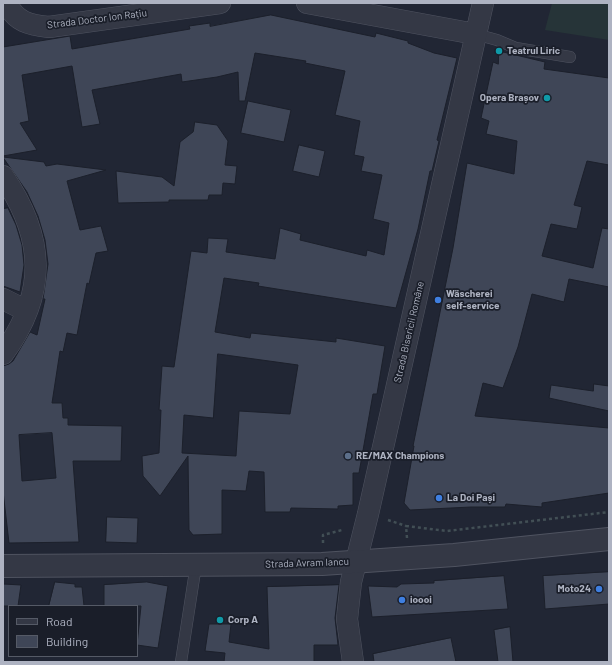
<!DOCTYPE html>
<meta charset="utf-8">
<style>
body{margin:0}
#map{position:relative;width:612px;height:665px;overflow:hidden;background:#212634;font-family:Barlow,sans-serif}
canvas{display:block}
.frame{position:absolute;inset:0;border:4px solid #aeb3c2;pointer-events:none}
.legend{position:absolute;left:8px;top:605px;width:130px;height:52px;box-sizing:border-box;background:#1a1e29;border:1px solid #555a66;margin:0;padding:5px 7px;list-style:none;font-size:12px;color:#aeb3c2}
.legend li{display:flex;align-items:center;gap:8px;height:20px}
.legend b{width:20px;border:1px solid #555a66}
</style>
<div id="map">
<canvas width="612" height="665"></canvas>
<div class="frame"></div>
<ul class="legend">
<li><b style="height:5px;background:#343845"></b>Road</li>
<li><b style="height:11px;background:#3f4657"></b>Building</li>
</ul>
</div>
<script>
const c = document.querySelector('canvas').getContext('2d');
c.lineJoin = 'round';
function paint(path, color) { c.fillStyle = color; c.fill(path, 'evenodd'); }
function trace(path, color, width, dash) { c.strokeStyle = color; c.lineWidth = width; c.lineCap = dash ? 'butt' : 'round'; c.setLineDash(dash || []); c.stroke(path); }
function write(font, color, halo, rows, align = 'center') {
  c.font = font + ' Barlow,sans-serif'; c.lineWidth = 3.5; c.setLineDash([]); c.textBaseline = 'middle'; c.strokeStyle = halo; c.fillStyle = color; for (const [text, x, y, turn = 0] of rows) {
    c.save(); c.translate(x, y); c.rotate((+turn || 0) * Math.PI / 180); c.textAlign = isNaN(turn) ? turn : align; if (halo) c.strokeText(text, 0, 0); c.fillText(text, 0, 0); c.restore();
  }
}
const green = new Path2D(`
 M552 3H609V40L545 30Z`);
const building = new Path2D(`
 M271 15 375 37 376 33 408 41V43L434 53 457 58 437 140 439 141 432 171H430L418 229 396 308 258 286 259 283 224 278 215 332 250 338 251 333 336 342V338L385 346 377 394H373L359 473H353V505L338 506V509L291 508 290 512H265L264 472 249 471 246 491 222 490V534L193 535 189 530 188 456 160 496 143 476 142 456 159 453 161 410H159L162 366 174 367 191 251 207 253 208 238 228 239 226 252 275 259 280 228 301 234 300 240 366 256 367 250 384 255 389 223 373 219 382 175 361 171 364 157 354 155 360 121 335 115 345 71 305 63 306 61 255 53 245 101H239L238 72 217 77 182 82 181 74 92 90 100 124 82 127 72 66 22 75 29 121 20 123 37 150 3 156V47L70 36 72 49 190 29 189 26 210 23V26ZM218 354 298 365 290 414 239 411 236 456 182 453 184 415 213 418Z
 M499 51 545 62 544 69 609 78V165L587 161 574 205 582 207 577 229 551 224 542 256 593 268 602 228 609 229V287L569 279 564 302 532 294 518 347 503 388 483 383 475 416 609 428V493L542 503V507L506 504 505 507H471L410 510 404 503 414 446H413L453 248 467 163 514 174 517 141 486 134 489 121 481 118 493 62 498 64Z
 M248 101 291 110 284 142 241 133Z
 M195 122 217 125 228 141 225 165 237 166 235 184 223 183 222 195H209L208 200H169V202L118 203 116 171 162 177 174 186 180 142 193 132Z
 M299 145 325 151 319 177 293 171Z
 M3 157 44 162 46 166 57 164 106 170 67 181 80 230 101 226 108 251 96 253 89 284 87 283 77 335 67 333 63 352 60 351 52 403H62L63 418H68V425L122 426 121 461H73L79 542 9 543 3 491V366L9 364 13 361 30 332 37 335 45 299H43L48 264 45 240 38 216 27 192ZM52 433 56 478 22 481 19 435Z
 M8 208 16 225 22 245 24 265 20 292 3 286V209Z
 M594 384 609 386V411L549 398 551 385 593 391Z
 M107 517 138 518 137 543 106 542Z
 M609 572V604L545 609 543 576Z
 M504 576 508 609 372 617 368 586 397 587 401 584 434 583V581Z
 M55 582 75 584V587H82L84 606H49Z
 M147 582 168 586 158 648 137 645 141 606H104V585Z
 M3 584 21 585 18 606H3Z
 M339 585 335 618 338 645H314V662H224L225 653 205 651 209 624H231L229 642 269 649 267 587Z
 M510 627 513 662H498L494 630Z
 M451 638 456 662H374L373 654Z`);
const path = new Path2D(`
 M388 520 406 526
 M407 538 406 526 447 531 609 512
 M323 543V535L342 530`);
const service = new Path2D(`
 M475 34 497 40 516 48 570 57
 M181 662 196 565`);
const minor = new Path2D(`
 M7 3C15 22 30 25 49 27L220 3
 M307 3 475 34
 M3 176C45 237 48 293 3 354
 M3 299 27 311
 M353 662 347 619 351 582 368 514 483 3`);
const tertiary = new Path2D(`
 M3 566 322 564 454 555 609 539`);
const markers = [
 [499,51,4,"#0f9aa8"],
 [547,98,4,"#0f9aa8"],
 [438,300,4,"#3f7fe0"],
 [348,456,4,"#5c6f8a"],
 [439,498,4,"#3f7fe0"],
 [599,589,4,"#3f7fe0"],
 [402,600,4,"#3f7fe0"],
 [220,620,4,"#0f9aa8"]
];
const streetNames = [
 ["Strada Doctor Ion Rațiu",97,19,-7],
 ["Strada Bisericii Române",409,332,-77],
 ["Strada Avram Iancu",307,563,-2]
];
const poiNames = [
 ["Teatrul Liric",507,51],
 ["Opera Brașov",539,98,"right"],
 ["Wäscherei",446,294],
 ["self-service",446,306],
 ["RE/MAX Champions",356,456],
 ["La Doi Pași",447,498],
 ["Moto24",591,589,"right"],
 ["ioooi",410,600],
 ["Corp A",228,620]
];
paint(green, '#263438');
paint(building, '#3f4657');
trace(building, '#1c202b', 1);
trace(service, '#4f5360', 12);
trace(minor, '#4f5360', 22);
trace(tertiary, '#4f5360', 24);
trace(path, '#424f55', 2.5, [3, 3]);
trace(service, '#343845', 11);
trace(minor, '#343845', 21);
trace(tertiary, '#343845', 22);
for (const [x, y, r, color] of markers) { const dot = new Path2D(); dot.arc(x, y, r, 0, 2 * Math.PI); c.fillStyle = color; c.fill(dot); trace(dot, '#1a1e29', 1.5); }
write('10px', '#aeb3c2', '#1a1e29', streetNames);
write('bold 10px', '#aeb3c2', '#1a1e29', poiNames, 'left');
</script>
